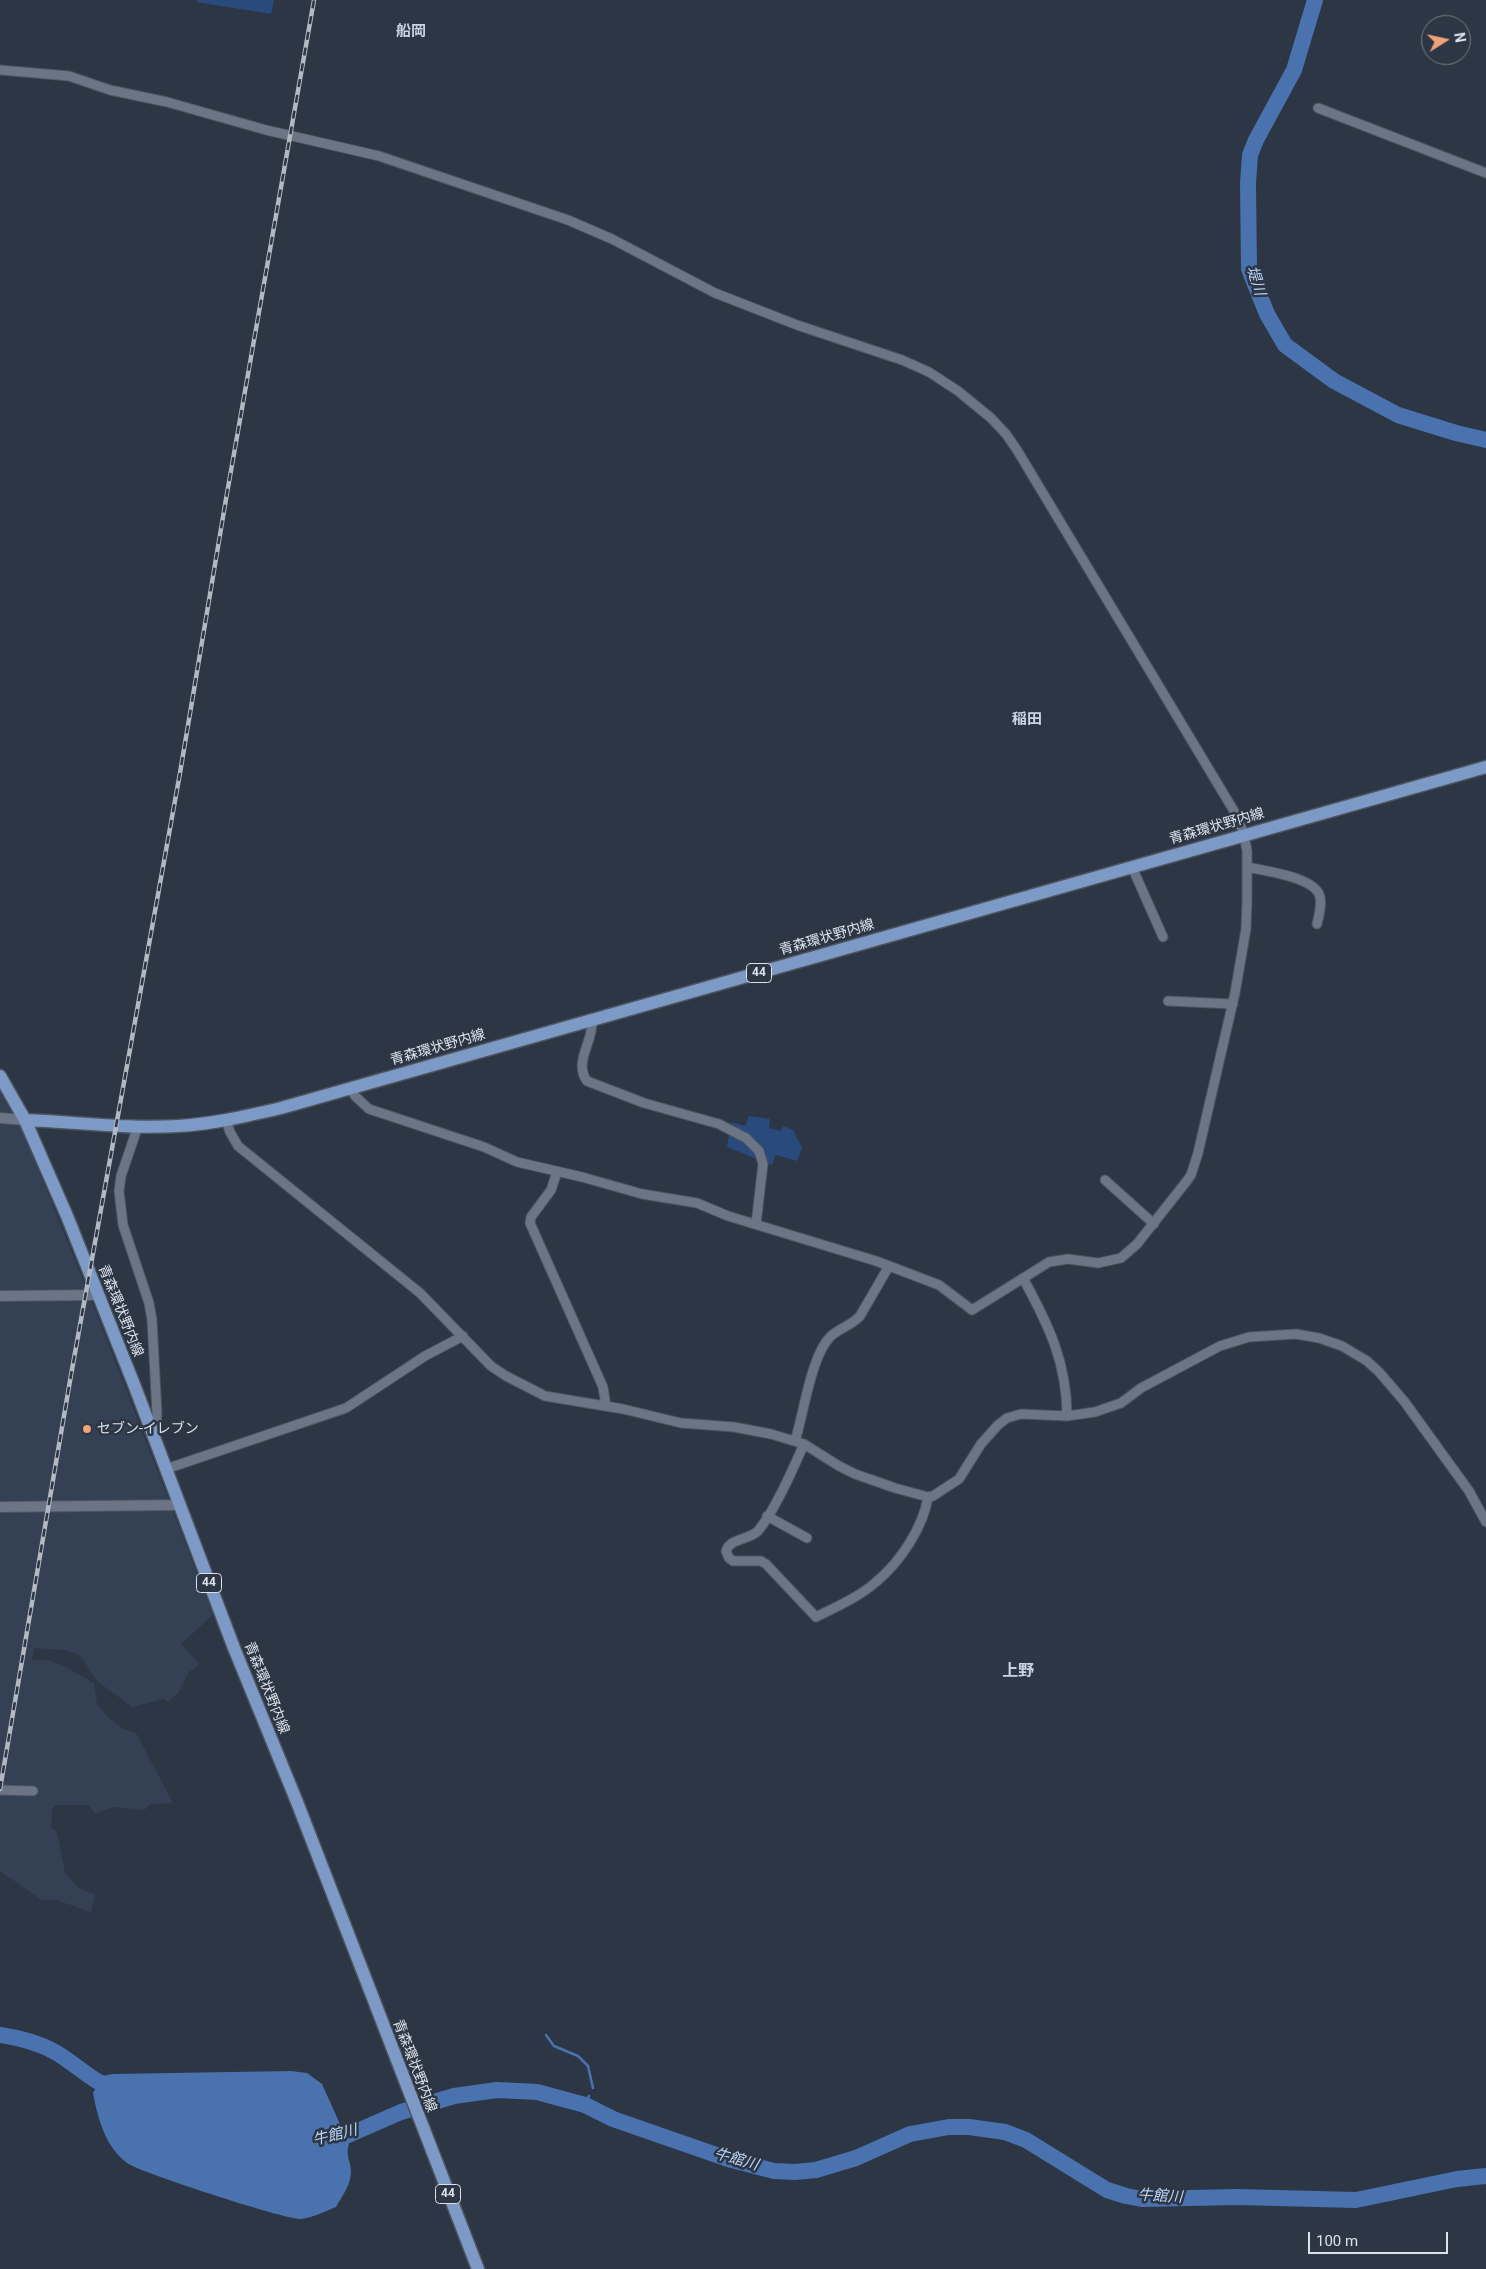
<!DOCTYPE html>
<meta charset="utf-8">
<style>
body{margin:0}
#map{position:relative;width:1486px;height:2269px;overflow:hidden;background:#2d3644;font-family:Roboto,sans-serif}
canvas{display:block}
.north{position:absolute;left:1421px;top:15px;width:50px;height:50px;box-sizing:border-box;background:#2d3644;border:1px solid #737b87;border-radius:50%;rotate:80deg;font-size:14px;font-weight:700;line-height:20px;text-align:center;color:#dce2eb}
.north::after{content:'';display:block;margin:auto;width:18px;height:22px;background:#f0a279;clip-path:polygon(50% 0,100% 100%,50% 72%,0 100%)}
.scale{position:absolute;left:1308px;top:2232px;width:140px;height:22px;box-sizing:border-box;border:2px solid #dce2eb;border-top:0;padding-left:6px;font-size:15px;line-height:18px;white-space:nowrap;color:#dce2eb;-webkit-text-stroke:4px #2d3644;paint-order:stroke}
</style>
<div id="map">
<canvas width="1486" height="2269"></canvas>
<div class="north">N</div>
<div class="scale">100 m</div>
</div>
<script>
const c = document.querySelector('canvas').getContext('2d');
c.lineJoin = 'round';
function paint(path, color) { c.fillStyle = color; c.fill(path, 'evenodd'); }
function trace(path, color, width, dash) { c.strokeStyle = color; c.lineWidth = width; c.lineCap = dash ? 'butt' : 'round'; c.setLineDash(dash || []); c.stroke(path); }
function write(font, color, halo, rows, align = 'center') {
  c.font = font + ' Roboto,"Noto Sans JP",sans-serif'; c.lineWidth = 5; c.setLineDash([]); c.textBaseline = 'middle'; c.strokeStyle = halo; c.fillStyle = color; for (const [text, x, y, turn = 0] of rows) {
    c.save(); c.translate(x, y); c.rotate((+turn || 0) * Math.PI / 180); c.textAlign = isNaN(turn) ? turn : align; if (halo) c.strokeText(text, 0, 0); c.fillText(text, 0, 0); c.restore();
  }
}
const built = new Path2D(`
 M0 1090 25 1137 94 1307 213 1615 181 1644 200 1664 188 1673 179 1692 168 1702 164 1699 132 1707 97 1681 80 1655 65 1650 34 1648 32 1660H48L62 1665 94 1683 97 1704 108 1717 123 1729 136 1733 173 1803 151 1804 144 1810 116 1807 104 1810 96 1814 88 1805H55L52 1810 51 1827 57 1832 65 1872 78 1888 95 1894 91 1912 56 1900H42L0 1871Z`);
const green = new Path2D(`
 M198 0H274L271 14 196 2Z
 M749 1116 770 1119 769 1128 781 1131 783 1126 793 1130 802 1148 797 1161 776 1155 772 1165 727 1147 731 1122 745 1126Z`);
const water = new Path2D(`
 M291 2071 307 2073 322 2084 349 2144C345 2156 351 2161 351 2172 351 2185 342 2196 336 2207 326 2211 312 2218 301 2219 286 2220 139 2172 127 2163 105 2146 98 2119 93 2093L103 2076 112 2074Z`);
const stream = new Path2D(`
 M546 2035 554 2046 578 2056 588 2066 593 2088
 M585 2105 589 2096`);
const river = new Path2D(`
 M1315 0 1294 70 1256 140 1250 155 1248 183 1249 269 1267 314 1285 345 1334 381 1398 415 1456 433 1486 440
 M0 2035C20 2038 37 2042 55 2052 78 2065 92 2083 118 2090
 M325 2140 346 2136 401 2112 454 2096 497 2090 518 2091 537 2092 585 2105 613 2119 728 2159 774 2171 795 2172 816 2170 856 2158 910 2134 949 2127H969L1005 2132 1026 2140 1107 2190 1126 2196 1142 2199 1238 2197 1356 2200 1457 2179 1486 2176`);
const minor = new Path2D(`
 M0 70 69 76 110 90 167 102 266 130 379 156 568 220 612 239 715 293 797 325 902 360 929 372 958 391 991 418 1006 434 1017 450 1237 816 1244 835 1247 851V901L1246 929 1235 993 1198 1153 1191 1175 1186 1182 1137 1244 1121 1258 1098 1263 1068 1259 1049 1262 972 1310 939 1285 876 1261 728 1216 697 1203 642 1194 582 1177 517 1162 484 1147 369 1109 355 1096 351 1088
 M1318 108 1486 173
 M1132 867 1163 937
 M1247 867C1265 871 1316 877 1320 897 1322 906 1319 915 1317 924
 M1168 1001 1233 1004
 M592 1020C594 1041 573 1062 587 1081L644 1103 719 1124 746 1138 759 1151 763 1164 756 1224
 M226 1120 230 1132 238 1146 420 1293 491 1366 506 1376 545 1396 623 1409 681 1423 734 1427 771 1434 804 1444 839 1466 855 1474 895 1488 928 1497 933 1496 959 1479 981 1444 998 1425 1007 1418 1021 1414 1067 1416 1095 1412 1121 1403 1141 1388 1220 1346 1249 1337 1296 1334 1319 1338 1342 1346 1367 1361 1379 1372 1404 1401 1469 1491 1486 1522
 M138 1126 121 1176 119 1191 123 1225 149 1303 152 1320 157 1413 155 1438
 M557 1172 551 1190 531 1217 530 1223 603 1387 606 1406
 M1105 1180 1154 1224
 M1023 1278C1048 1324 1067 1362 1067 1416
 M795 1441C804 1413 811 1355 831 1336 840 1328 852 1325 860 1316L889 1266
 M804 1444C793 1469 775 1510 758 1531 749 1540 730 1538 726 1551L729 1558 733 1561H761L766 1564 816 1617C836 1607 859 1597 876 1582 900 1562 923 1528 928 1497
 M166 1469 346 1408 425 1356 463 1336
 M767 1516 807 1538
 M0 1790 33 1791`);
const tertiary = new Path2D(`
 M0 1118 25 1120
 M0 1296 98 1295
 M0 1507 179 1505`);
const primary = new Path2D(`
 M0 1076 25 1120 67 1216 135 1387 234 1648 297 1802 478 2269
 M25 1120C76 1122 127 1129 178 1126 213 1124 247 1116 281 1108L1486 767`);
const rail = new Path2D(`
 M0 1789 71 1375 180 773 226 499 314 0`);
const markers = [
 [87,1429,5,"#f0a279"]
];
const shields = [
 [759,973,25],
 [209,1583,25],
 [448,2194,25]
];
const shieldNames = [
 ["44",759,973],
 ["44",209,1583],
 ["44",448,2194]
];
const streetNames = [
 ["青森環状野内線",1217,827,-16],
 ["青森環状野内線",827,938,-16],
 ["青森環状野内線",438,1048,-16],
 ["青森環状野内線",120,1311,68],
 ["青森環状野内線",266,1688,68],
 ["青森環状野内線",414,2066,69]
];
const poiNames = [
 ["セブン-イレブン",97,1429]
];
const neighbourhoodNames = [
 ["船岡",411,32],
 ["稲田",1027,720]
];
const waterNames = [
 ["堤川",1255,281,73],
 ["牛館川",335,2136,-14],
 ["牛館川",736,2160,16],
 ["牛館川",1160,2197,3]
];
const quarterNames = [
 ["上野",1018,1672]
];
paint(built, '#344154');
paint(green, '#284a7c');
paint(water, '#4972af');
trace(stream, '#4972af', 2.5);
trace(river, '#4972af', 16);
trace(minor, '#4d5460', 11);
trace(tertiary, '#4d5460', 12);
trace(primary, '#4d5460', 15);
trace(minor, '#6b7585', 9);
trace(tertiary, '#6b7585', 10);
trace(primary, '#7d9ac7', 12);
trace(rail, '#b2b9c3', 4.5);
trace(rail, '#2d3644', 2.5, [8]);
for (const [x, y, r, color] of markers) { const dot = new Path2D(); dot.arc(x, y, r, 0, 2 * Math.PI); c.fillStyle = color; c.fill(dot); trace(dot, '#2d3644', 2); }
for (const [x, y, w] of shields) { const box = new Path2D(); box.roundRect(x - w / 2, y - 9.5, w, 19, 4); c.fillStyle = '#2d3644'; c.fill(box); trace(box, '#dce2eb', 1); }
write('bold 12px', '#dce2eb', null, shieldNames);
write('14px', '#dce2eb', '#2d3644', streetNames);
write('14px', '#dce2eb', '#2d3644', poiNames, 'left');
write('bold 15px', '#c8d4e5', '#2d3644', neighbourhoodNames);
write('italic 15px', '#bed6f8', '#2d3644', waterNames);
write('bold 16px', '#c8d4e5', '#2d3644', quarterNames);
</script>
